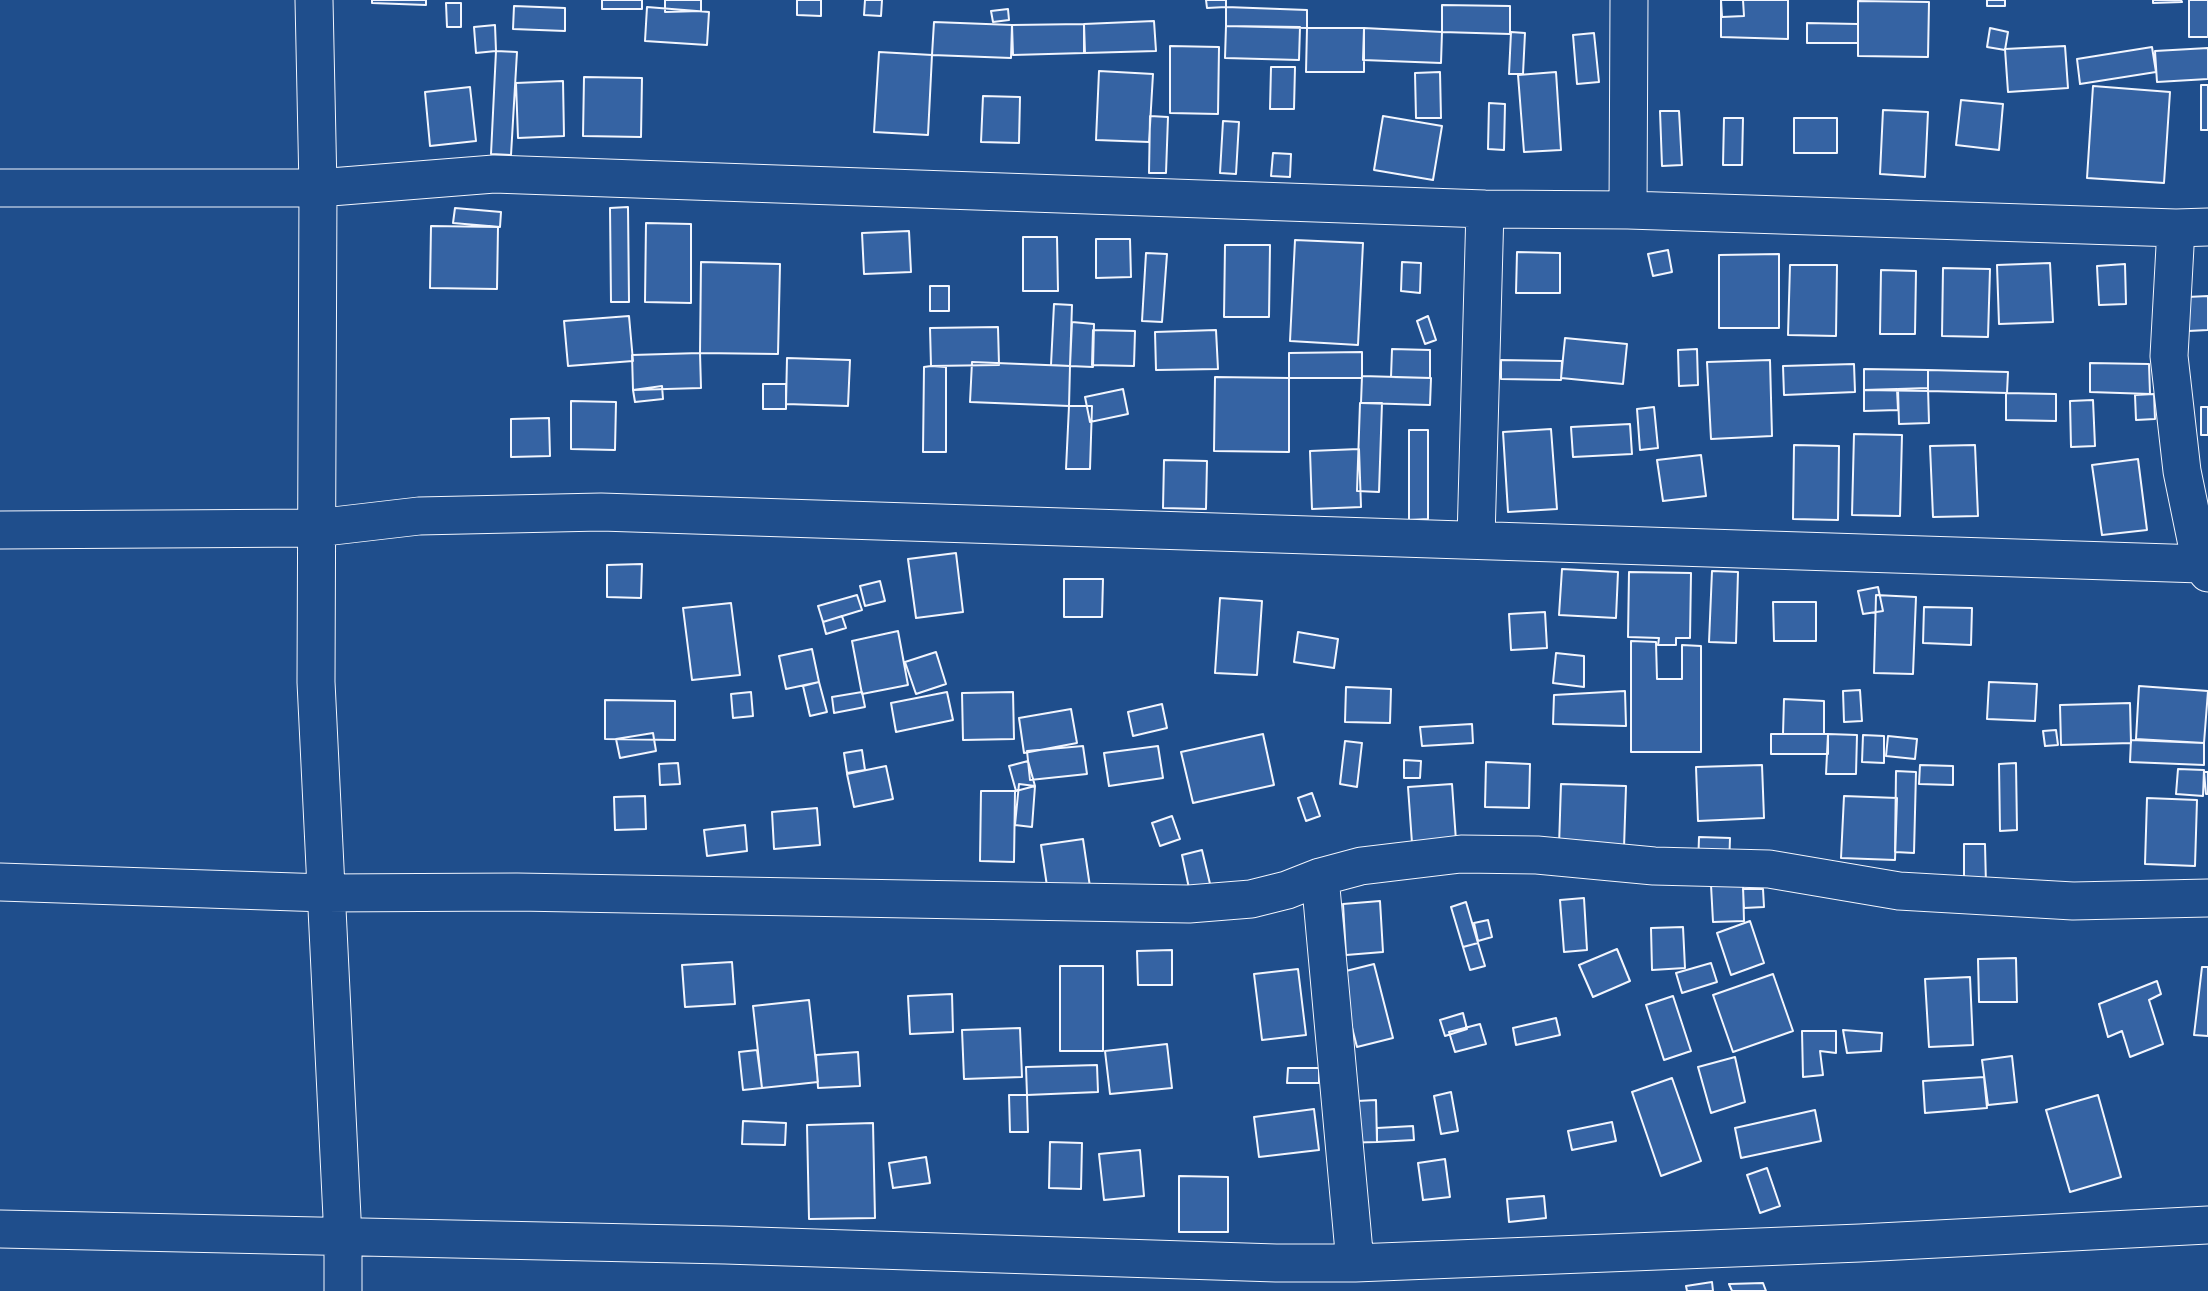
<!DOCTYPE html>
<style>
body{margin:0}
canvas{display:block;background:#1f4e8c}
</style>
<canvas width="2208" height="1291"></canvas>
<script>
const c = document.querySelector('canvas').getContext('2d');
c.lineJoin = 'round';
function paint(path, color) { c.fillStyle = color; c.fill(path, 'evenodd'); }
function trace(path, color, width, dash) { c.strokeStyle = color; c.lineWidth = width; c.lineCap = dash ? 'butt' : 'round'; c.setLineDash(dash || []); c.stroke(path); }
const building = new Path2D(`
 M372 0H426V5L372 3Z
 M602 0H642V9H602Z
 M665 0H701V11L665 12Z
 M797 0H821V16L797 15Z
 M865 0H882L881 16 864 15Z
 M1206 0H1226V7L1207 8Z
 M1721 0H1788V39L1721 37Z
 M1721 0H1743L1744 16 1722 17Z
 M1987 0H2005V6H1987Z
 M2153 0H2181L2182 2 2153 3Z
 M2189 0H2208V37H2189Z
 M1858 1 1929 2 1928 57 1858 56Z
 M446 3H461V27H447Z
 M1442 5 1510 6V34L1442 32Z
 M514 6 565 8V31L513 29Z
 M647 7 709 12 707 45 645 41Z
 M1226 7 1307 10V28L1226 26Z
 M1008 9 1009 20 993 22 991 11Z
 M1154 21 1156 51 1085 53 1084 24Z
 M934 22 1012 25 1011 58 932 55Z
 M1807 23 1858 24V43H1807Z
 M1084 24V53L1013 55 1012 25Z
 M495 25 496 51 476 53 474 27Z
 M1226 26 1300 27 1299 60 1225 58Z
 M1307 28H1364V72H1306Z
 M1364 28 1442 32 1441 63 1363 60Z
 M1990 28 2008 32 2005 50 1987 47Z
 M1511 32 1525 33 1523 74H1509Z
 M1594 33 1599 82 1577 84 1573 35Z
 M1170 46 1219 47 1218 114 1170 113Z
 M2065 46 2068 88 2008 92 2005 49Z
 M2152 47 2156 72 2080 84 2077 59Z
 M2208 48V79L2157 82 2155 51Z
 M496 51 517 52 511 155 491 154Z
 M879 52 932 55 928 135 874 132Z
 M1271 67H1295L1294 109H1270Z
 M1099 71 1153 74 1149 142 1096 140Z
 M1440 72 1441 118H1416L1415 73Z
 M1556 72 1561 150 1524 152 1518 75Z
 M584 77 642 78 641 137 583 136Z
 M563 81 564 136 518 138 516 83Z
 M2201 85H2208V130H2201Z
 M2093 86 2170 92 2164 183 2087 178Z
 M470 87 476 141 430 146 425 92Z
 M983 96 1020 97 1019 143 981 142Z
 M1961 100 2003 104 1999 150 1956 145Z
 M1489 103 1505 104 1504 150 1488 149Z
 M1883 110 1928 112 1925 177 1880 174Z
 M1660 111H1679L1682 165 1662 166Z
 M1150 116 1168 117 1166 173H1149Z
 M1383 116 1442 126 1433 180 1374 170Z
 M1724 118H1743L1742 165H1723Z
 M1794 118H1837V153H1794Z
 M1223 121 1239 122 1236 174 1220 173Z
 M1273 153 1291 154 1290 177 1271 176Z
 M628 207 629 302H611L610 208Z
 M455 208 501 212 500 227 453 223Z
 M646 223 691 224V303L645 302Z
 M431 226 498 227 497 289 430 288Z
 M909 231 911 272 864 274 862 233Z
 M1023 237H1057L1058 291H1023Z
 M1096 239H1130L1131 277 1096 278Z
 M1295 240 1363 243 1358 345 1290 341Z
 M1225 245H1270L1269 317H1224Z
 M1668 250 1672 272 1653 276 1648 254Z
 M1517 252 1560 253V293H1516Z
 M1146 253 1167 254 1162 322 1142 321Z
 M1779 254V328H1719V255Z
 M701 262 780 264 778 354 700 353Z
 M1402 262 1421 263 1420 293 1401 291Z
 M2050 263 2053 322 1999 324 1997 265Z
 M2125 264 2126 304 2099 305 2097 266Z
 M1790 265H1837L1836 336 1788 335Z
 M1943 268 1990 269 1988 337 1942 336Z
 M1881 270 1916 271 1915 334H1880Z
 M930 286H949V311H930Z
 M2208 296V330L2188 331 2187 297Z
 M1054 304 1072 305 1070 366 1051 365Z
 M629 316 633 361 568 366 564 321Z
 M1428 316 1436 340 1425 344 1417 321Z
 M1072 322 1094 324 1093 367 1070 366Z
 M998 327 999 365 931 366 930 328Z
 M1093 330 1135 331 1134 366 1092 365Z
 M1216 330 1218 369 1156 370 1155 332Z
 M1565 338 1627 344 1623 384 1561 378Z
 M1392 349 1430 350V378L1391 377Z
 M1697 349 1698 385 1679 386 1678 350Z
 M1362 352V378H1289V353Z
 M700 353 701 388 633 390 632 355Z
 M787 358 850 360 848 406 786 404Z
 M1501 360 1562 361 1561 380 1501 379Z
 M1770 360 1772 436 1711 439 1707 362Z
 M972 362 1070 366 1069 406 970 402Z
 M2090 363 2149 364 2150 394 2090 392Z
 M1854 364 1855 392 1784 395 1783 366Z
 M931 366 946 367V452H923L924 367Z
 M1864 369 1928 370V391L1864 390Z
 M1928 370 2008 372 2007 393 1928 391Z
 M1362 376 1431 378 1430 405 1361 403Z
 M1215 377 1289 378V452L1214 451Z
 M763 384H786V409H763Z
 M662 386 663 399 635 402 633 390Z
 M1928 388 1929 423 1899 424 1898 389Z
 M1123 389 1128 414 1090 422 1085 397Z
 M1897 389 1898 410 1864 411V390Z
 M2006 393 2056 394V421L2006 420Z
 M2154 394 2155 419 2136 420 2135 395Z
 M2093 400 2095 446 2071 447 2070 401Z
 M571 401 616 402 615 450 571 449Z
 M1360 403H1382L1379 492 1357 491Z
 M1069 406H1092L1090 469H1066Z
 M1654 407 1658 448 1640 450 1637 409Z
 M2201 407H2208V435H2201Z
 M549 418 550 456 511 457V419Z
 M1630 424 1632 454 1573 457 1571 427Z
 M1551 429 1557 509 1508 512 1503 432Z
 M1409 430H1428V519L1409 520Z
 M1854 434 1902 435 1900 516 1852 515Z
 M1794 445 1839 446 1838 520 1793 519Z
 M1975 445 1978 516 1933 517 1930 446Z
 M1359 449 1361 507 1312 509 1310 451Z
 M1701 455 1706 496 1663 501 1657 460Z
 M2138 459 2147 530 2102 535 2092 465Z
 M1164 460 1207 461 1206 509 1163 508Z
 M956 553 963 612 916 618 908 559Z
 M642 564 641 598 607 597V565Z
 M1562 569 1618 572 1616 618 1559 615Z
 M1712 571 1738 572 1736 643 1709 642Z
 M1629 572 1691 573 1690 638H1676V645H1658L1659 638 1628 637Z
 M1064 579H1103L1102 617H1064Z
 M880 581 885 601 865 606 860 586Z
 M1878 587 1883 611 1863 614 1858 591Z
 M857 595 862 610 823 622 818 606Z
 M1876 595 1916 597 1913 674 1874 673Z
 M1220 598 1262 601 1257 675 1215 673Z
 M1773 602H1816V641H1774Z
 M731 603 740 675 692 680 683 608Z
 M1924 607 1972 608 1971 645 1923 643Z
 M1545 612 1547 648 1511 650 1509 614Z
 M842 616 846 628 826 634 823 622Z
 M898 631 908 685 862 694 852 641Z
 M1298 632 1338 639 1334 668 1294 662Z
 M1631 641 1656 642 1657 679H1682V645L1701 646V752H1631Z
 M812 649 819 682 786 689 779 656Z
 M936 652 946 684 916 694 905 662Z
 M1556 653 1584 656V687L1553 683Z
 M819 682 827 712 810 716 803 686Z
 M1989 682 2037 684 2035 721 1987 719Z
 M2139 686 2208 691 2204 743 2136 739Z
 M1346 687 1391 689 1390 723 1345 722Z
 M1860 690 1862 721 1844 722 1843 691Z
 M1625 691 1626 726 1553 724 1554 695Z
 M751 692 753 716 733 718 731 694Z
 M862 692 865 707 834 713 832 697Z
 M947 692 953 720 896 732 891 703Z
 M1013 692 1014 739 963 740 962 693Z
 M1784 699 1824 701V734H1783Z
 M605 700 675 701V740L605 739Z
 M2130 703 2131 743 2061 745 2060 705Z
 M1162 704 1167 728 1133 736 1128 712Z
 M1071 709 1077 743 1024 753 1019 718Z
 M1472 724 1473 743 1422 746 1420 727Z
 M2056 730 2058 745 2045 746 2043 731Z
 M653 733 656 751 620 758 616 739Z
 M1263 734 1274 785 1193 803 1181 752Z
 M1771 734H1828V754H1771Z
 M1828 734 1857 735 1856 774H1826Z
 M1863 735 1884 736V763L1862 762Z
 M1888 736 1917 739 1915 759 1886 756Z
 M2131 740 2204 743V765L2130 762Z
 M1345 741 1362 743 1357 787 1340 784Z
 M1083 746 1087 774 1030 780 1027 751Z
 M1158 746 1163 778 1109 786 1104 753Z
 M862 750 865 770 847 773 844 753Z
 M1404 760 1421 761 1420 778H1404Z
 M1028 761 1035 786 1016 791 1009 766Z
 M1486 762 1530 764 1529 808 1485 807Z
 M678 763 680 784 660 785 659 764Z
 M2016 763 2017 830 2000 831 1999 764Z
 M1762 765 1764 818 1698 821 1696 767Z
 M1920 765 1953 766V785L1919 784Z
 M886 766 893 799 854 807 847 774Z
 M2178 769 2204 770 2203 796 2176 794Z
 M1896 771 1916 772 1914 853 1895 852Z
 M2204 772H2208V794H2206Z
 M1019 784 1035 786 1032 827 1015 825Z
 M1452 784 1457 855 1413 857 1408 787Z
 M1561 784 1626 786 1624 848 1559 846Z
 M981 791H1015L1014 862 980 861Z
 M1312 793 1320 816 1306 821 1298 798Z
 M645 796 646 829 615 830 614 797Z
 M1844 796 1897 798 1895 860 1841 858Z
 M2147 798 2197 800 2195 866 2145 864Z
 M817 808 820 845 774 849 772 812Z
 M1172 816 1180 839 1160 846 1152 823Z
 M745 825 747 851 707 856 704 830Z
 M1699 837 1730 838 1729 868 1698 867Z
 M1083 839 1090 887 1048 893 1041 845Z
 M1964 844H1985L1986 885 1964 886Z
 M1202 850 1211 888 1190 893 1182 855Z
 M1711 885H1743L1744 921 1713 922Z
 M1743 889H1763L1764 907 1744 908Z
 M1584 898 1587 950 1564 952 1560 900Z
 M1380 901 1383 952 1346 955 1343 904Z
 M1466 902 1478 943 1463 947 1451 907Z
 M1488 920 1492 937 1478 941 1474 923Z
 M1750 921 1764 963 1731 975 1717 933Z
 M1683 927 1685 968 1652 970 1651 928Z
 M1478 943 1485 966 1470 970 1463 947Z
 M1617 949 1630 981 1593 997 1579 965Z
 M1172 950V985H1138L1137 951Z
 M2016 958 2017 1002H1979L1978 959Z
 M732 962 735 1004 685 1007 682 965Z
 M1711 963 1717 982 1682 993 1676 973Z
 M1374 964 1393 1038 1357 1047 1338 973Z
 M1060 966H1103V1051H1060Z
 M2202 967H2208V1036L2194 1035Z
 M1298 969 1306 1035 1262 1040 1254 974Z
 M1773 974 1793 1031 1733 1052 1713 995Z
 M1970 977 1973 1045 1929 1047 1925 979Z
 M2157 981 2161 994 2149 1000 2163 1044 2130 1057 2122 1031 2108 1037 2099 1004Z
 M952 994 953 1032 910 1034 908 996Z
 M1673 996 1691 1051 1664 1060 1646 1005Z
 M809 1000 818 1082 762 1088 753 1006Z
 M1463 1013 1467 1029 1445 1036 1440 1020Z
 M1556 1018 1560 1035 1516 1045 1513 1028Z
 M1480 1024 1486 1044 1455 1052 1449 1032Z
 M1020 1028 1022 1077 964 1079 962 1030Z
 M1843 1030 1882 1033 1881 1051 1847 1053Z
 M1802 1031H1836V1053L1820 1051 1823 1075 1803 1077Z
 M1167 1044 1172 1088 1110 1094 1105 1051Z
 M757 1050 762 1088 743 1090 739 1052Z
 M858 1052 860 1086 818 1088 816 1055Z
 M2012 1056 2017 1102 1988 1105 1982 1060Z
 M1735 1057 1745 1102 1711 1113 1698 1067Z
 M1097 1065 1098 1092 1027 1095 1026 1067Z
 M1288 1068H1319V1083H1287Z
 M1984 1077 1987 1108 1925 1113 1923 1081Z
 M1672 1078 1701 1161 1661 1176 1632 1092Z
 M1451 1092 1458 1131 1441 1134 1434 1096Z
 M1009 1095H1027L1028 1132H1010Z
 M2098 1095 2121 1177 2070 1192 2046 1110Z
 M1376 1100 1377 1142 1340 1143 1338 1102Z
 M1314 1109 1319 1150 1259 1157 1254 1117Z
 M1815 1110 1821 1141 1741 1158 1735 1128Z
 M743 1121 786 1123 785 1145 742 1144Z
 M1612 1122 1616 1141 1572 1150 1568 1131Z
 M873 1123 875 1218 809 1219 807 1125Z
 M1413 1126 1414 1140 1377 1142V1128Z
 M1050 1142 1082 1143 1081 1189 1049 1188Z
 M1140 1150 1144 1196 1104 1200 1099 1154Z
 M926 1157 930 1183 893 1188 889 1163Z
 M1445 1159 1450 1197 1423 1200 1418 1163Z
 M1767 1168 1780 1206 1760 1213 1747 1175Z
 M1179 1176 1228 1177V1232H1179Z
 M1544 1196 1546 1218 1509 1222 1507 1199Z
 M1712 1282 1713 1291H1687L1686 1286Z
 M1763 1283 1766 1291H1732L1729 1284Z`);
const minor = new Path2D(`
 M314 0 318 188 316 682 343 1238V1291
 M0 188H318L494 174 1485 209 1628 210 2176 228 2208 227
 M1628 210 1629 0
 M2176 228 2169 356 2182 471 2201 564 2208 573
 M0 530 316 528 419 516 601 512 2201 564
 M1476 539 1485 209
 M1320 877 1355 1263
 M0 882 325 893 517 892 1189 904 1251 899 1287 890 1320 877 1361 866 1461 854 1537 855 1654 866 1769 869 1899 891 2073 901 2208 898
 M0 1229 725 1245 1276 1263H1355L1860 1243 2208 1225`);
paint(building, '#3563a3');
trace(building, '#f2f6ff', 2);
trace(minor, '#f2f6ff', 39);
trace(minor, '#1f4e8c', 37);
</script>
